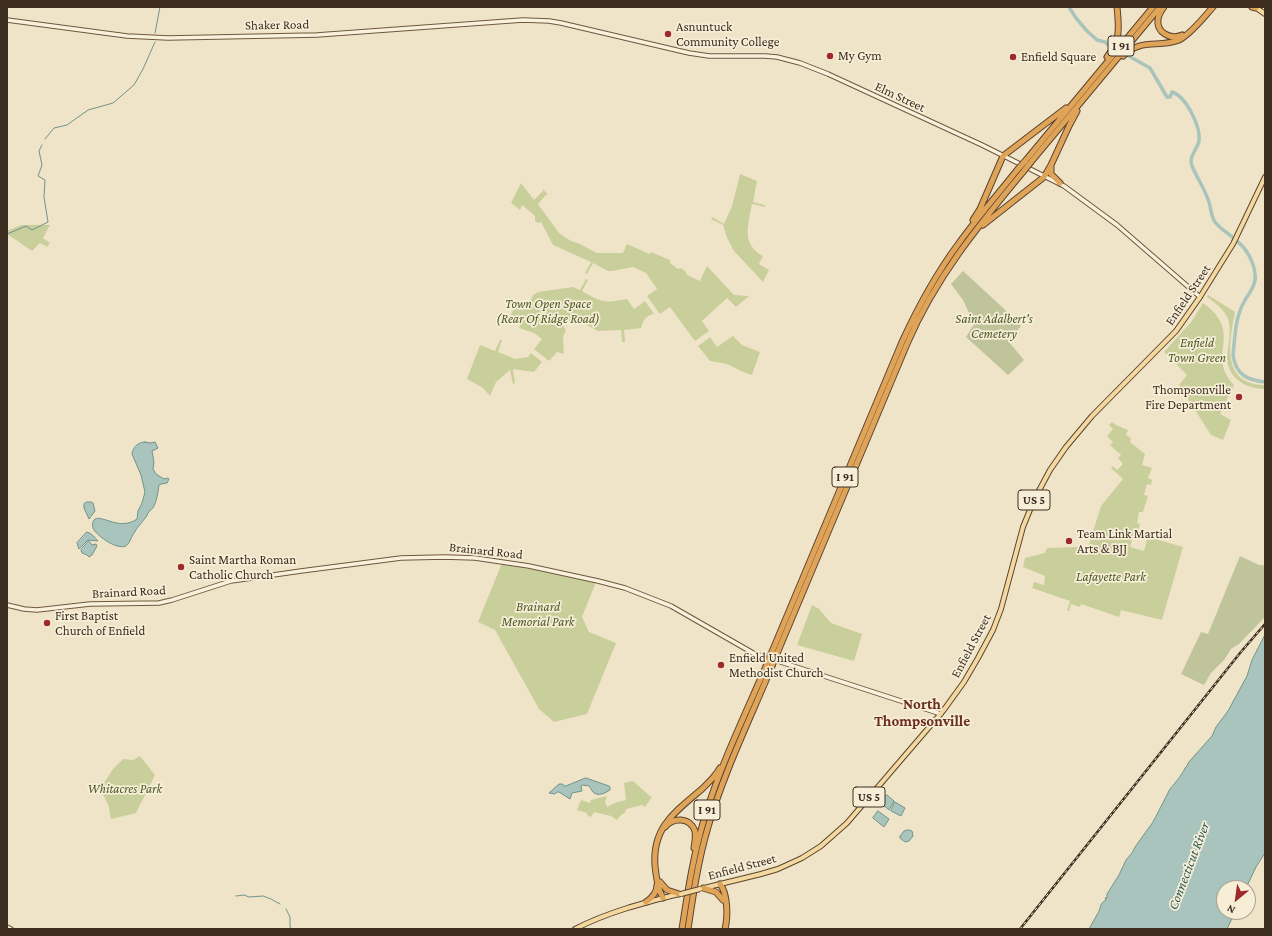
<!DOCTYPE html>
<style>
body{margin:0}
#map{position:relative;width:1272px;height:936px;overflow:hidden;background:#f0e4c8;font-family:"Crimson Pro",serif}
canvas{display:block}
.frame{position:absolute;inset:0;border:8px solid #3d2e20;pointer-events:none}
.north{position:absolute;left:1216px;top:880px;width:40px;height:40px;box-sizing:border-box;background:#f7eed8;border:1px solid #ada18e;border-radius:50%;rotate:209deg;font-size:11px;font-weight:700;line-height:16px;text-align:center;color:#3d2e20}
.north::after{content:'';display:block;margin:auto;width:14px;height:18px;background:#9e2a2b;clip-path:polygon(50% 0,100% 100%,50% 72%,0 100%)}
</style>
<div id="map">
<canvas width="1272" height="936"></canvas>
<div class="frame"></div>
<div class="north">N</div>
</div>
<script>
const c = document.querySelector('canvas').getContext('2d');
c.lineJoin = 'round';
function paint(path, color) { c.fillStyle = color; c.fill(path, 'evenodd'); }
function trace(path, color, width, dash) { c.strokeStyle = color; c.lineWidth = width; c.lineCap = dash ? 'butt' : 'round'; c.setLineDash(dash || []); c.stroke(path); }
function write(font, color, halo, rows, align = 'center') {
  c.font = font + ' "Crimson Pro",serif'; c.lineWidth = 3.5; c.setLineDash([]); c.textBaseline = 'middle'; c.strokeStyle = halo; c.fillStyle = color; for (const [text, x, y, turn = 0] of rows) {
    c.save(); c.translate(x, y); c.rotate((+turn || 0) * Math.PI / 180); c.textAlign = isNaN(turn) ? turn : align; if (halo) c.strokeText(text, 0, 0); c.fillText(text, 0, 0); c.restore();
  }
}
const green = new Path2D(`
 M740 174 757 181 753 202 765 205V207L752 204C748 225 741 244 763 256L759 264 769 270 763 282 734 251 727 238 723 225 711 219 712 217 724 224 732 206Z
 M521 183 534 200 543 191V189L548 195H546L538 204 559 233 571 241 580 244 597 253H623L627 244 650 254 651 252 670 260V263L678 269 681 268 686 272 687 275 700 281 707 266 734 295 749 296 736 307 727 298 702 321 709 331 695 341 670 307 660 314 647 296 657 289 646 273 633 267 612 271H608L593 263 587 274 585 273 591 262 553 245 541 222 538 223 535 221V216L522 205 520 210 511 203Z
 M21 225H50L43 238 50 243 47 247 40 243 32 251 7 234V231Z
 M586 279 588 280 582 291C602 303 605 303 627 299L634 309 645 301 654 314C646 315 643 321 641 328L624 330 625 342H622L621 330 598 331 574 318 563 325 566 331 563 336 564 354 557 352 549 361 534 349 542 339 534 333 519 328 522 319 514 316 510 317 515 305 524 309 528 308 533 295 538 292 573 287 580 290Z
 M1208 295 1235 312C1229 342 1221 385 1265 385V389C1246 389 1227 378 1227 357 1228 344 1232 331 1228 319 1224 309 1215 303 1207 297Z
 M1203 303C1210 308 1216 313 1220 321 1232 343 1210 360 1234 385L1220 414 1231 420 1223 440 1211 435 1179 385 1187 375 1164 352 1192 321Z
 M733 336 742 345 760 352 752 375 743 372 727 364 710 361 698 346 710 337 717 347Z
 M500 340H502L498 352 515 359 528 357 531 353 542 362 534 372 513 369 515 383 513 384 510 370 496 382 490 396 483 388 467 379 480 345 495 351Z
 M1112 422 1116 425 1128 430 1126 435 1131 438 1130 442 1145 454 1142 465 1152 468 1148 478 1152 480 1151 485 1147 484 1144 495 1148 496 1143 512H1139L1137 523 1140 524 1137 535 1134 534 1130 547 1144 551 1148 537 1183 547 1162 620 1121 610 1119 617 1081 604 1080 607 1071 604 1069 611H1067L1070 601 1032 588 1034 582 1044 585 1045 576 1023 567 1025 558 1045 553 1047 548 1077 547 1087 551 1101 506 1123 479 1111 468 1113 466 1117 470 1123 464 1118 458 1121 455 1110 445 1113 442 1107 436 1113 429 1109 425Z
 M502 563 520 565 596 582 582 617 589 632 616 643 587 714 554 722 539 709 495 630 478 622Z
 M812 605 819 609 831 623 862 634 854 661 797 645Z
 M140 756 155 775 136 813 111 819 108 804 100 789 113 769 123 759 133 760Z
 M633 781 651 797H652L645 807 642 805 626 809 625 813 622 814 617 820 611 816 594 812 591 817 587 815V813L577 810 581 800 590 803 591 800 607 796 605 802 607 807 617 802 626 800 624 783Z`);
const cemetery = new Path2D(`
 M963 271 1000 305 1021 326 1008 341 1024 360 1008 375 966 337 974 324 963 300 951 284Z
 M1240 556 1259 565H1262L1265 566V617L1239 644 1231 649 1224 660 1211 673 1204 685 1181 674 1201 632 1208 634Z`);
const water = new Path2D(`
 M145 442 150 443 155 442 158 448 152 451 154 462 153 469 156 474 164 479 168 478 169 479 167 483 161 484 159 485C158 492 157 500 154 506 153 509 150 510 148 513 147 515 147 517 145 518 142 523 137 527 134 533 131 537 130 543 126 546 117 550 99 537 94 530 92 528 92 521 95 519 103 515 120 531 137 519L138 511 142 503 145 492 141 475 132 454C133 447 138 442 145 442Z
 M87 502H91L93 503 95 511 89 519 84 508V504Z
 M87 532C92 533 95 538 98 541L88 540 79 549 77 543Z
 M89 541 92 545 96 544 97 546 92 555 89 557 87 555 82 553 81 550Z
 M1265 635V853L1256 867 1246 888H1224V912H1235L1227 929H1089C1092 924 1095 918 1098 913 1102 907 1098 905 1106 900L1105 898H1107V894L1119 875 1126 860 1132 853 1135 847 1153 822 1170 789C1175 783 1182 775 1185 768L1187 766 1188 763 1212 736 1216 727 1228 711 1247 676 1252 660Z
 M586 778 609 786 610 787V790C605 793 598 797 593 792 591 790 591 788 589 786L582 785 581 786 582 791 572 793 570 799 559 792H557L555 794 549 793 559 784H562L565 786Z
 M887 795 894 801 889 810 881 803Z
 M895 802 905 808 901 816 891 811Z
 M878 811 889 819 884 827 873 818Z
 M909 830 912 831 913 836 909 841 905 842 900 838V836L904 831Z`);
const stream = new Path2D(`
 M155 33 160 7
 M45 139 54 128 67 125 88 110 113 103 134 85 143 69 155 42
 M7 234 26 226 32 230 48 222 44 197 45 180 38 176 42 165 39 151 42 145
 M236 896 244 895 249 897 263 896 271 899 280 904
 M286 909 290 917V927L292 929`);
const river = new Path2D(`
 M1069 7 1076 18 1087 31 1097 40 1105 42 1111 47
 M1127 55 1150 68 1167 97H1170L1172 92C1186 96 1201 127 1199 141 1197 150 1188 157 1192 166 1197 178 1205 189 1209 202 1211 208 1211 217 1215 222 1221 230 1231 235 1238 242 1247 249 1254 263 1255 274 1257 284 1249 293 1244 302 1235 318 1235 337 1233 355 1236 375 1247 380 1265 382`);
const secondary = new Path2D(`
 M7 20 127 36 168 38 317 35 523 20 549 21 561 23 689 53 709 56H765L777 57 800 63 828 74 982 145 1064 186 1117 225 1200 297
 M7 605 24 609 37 610 90 604 159 603 172 600 231 581 301 571 401 558 444 557 475 558 529 566 598 581 625 588 671 606 753 653 941 714
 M7 927 11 929`);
const primary = new Path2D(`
 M1255 7 1265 14
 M1264 7 1265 8
 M704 888 761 874 778 869 802 858 821 846 847 823 943 711 964 682 978 658 993 630 1001 609 1023 527 1034 500 1050 470 1066 447 1092 416 1176 331 1200 297 1233 244 1265 177
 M575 929C608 912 643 903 679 894`);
const motorway = new Path2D(`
 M1164 7C1161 11 1159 14 1158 19 1156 33 1171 40 1182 35
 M1252 7 1256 8
 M1123 56C1140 38 1159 48 1179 40 1191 34 1204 17 1213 7
 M1107 57C1121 39 1119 28 1117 7
 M1026 160 1153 7
 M1031 162 1160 7
 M1051 166V174L1060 183
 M973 220 980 209 1003 156 1066 108
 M983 225 1044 177 1051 165 1069 126 1077 111
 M771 654 902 342C918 307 936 274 959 243 977 218 998 194 1018 169
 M776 656 907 344C935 278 978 226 1023 172
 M665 827C673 817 690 817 695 831 696 836 695 842 694 848
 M660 882 667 890 679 894
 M720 884C728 894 728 917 725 929
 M703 888 716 892 723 900
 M663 898C658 890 656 876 655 866 652 827 675 812 702 789 709 782 715 777 720 768
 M646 902C652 898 657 892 657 885
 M682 929C688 890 694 851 706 813 722 762 746 713 767 664
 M688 929C693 895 698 861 708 827 724 772 750 719 772 666`);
const rail = new Path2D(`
 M1020 929 1240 653 1265 624`);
const primaryBridge = new Path2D(`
 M681 894 700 889`);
const motorwayBridge = new Path2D(`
 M1018 169 1026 160
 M1023 172 1031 162
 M767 664 771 654
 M772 666 776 656`);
const markers = [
 [668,34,4,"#9e2a2b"],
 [830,56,4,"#9e2a2b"],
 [1013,57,4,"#9e2a2b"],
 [1239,397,4,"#9e2a2b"],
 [1069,541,4,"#9e2a2b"],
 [181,567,4,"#9e2a2b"],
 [47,623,4,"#9e2a2b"],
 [721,665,4,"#9e2a2b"]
];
const shields = [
 [1121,46,26],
 [845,477,26],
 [1034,500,32],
 [869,797,32],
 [707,810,26]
];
const shieldNames = [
 ["I 91",1121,46],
 ["I 91",845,477],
 ["US 5",1034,500],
 ["US 5",869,797],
 ["I 91",707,810]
];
const streetNames = [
 ["Shaker Road",277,25,-1],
 ["Elm Street",900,97,25],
 ["Enfield Street",1188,295,-56],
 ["Brainard Road",486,551,6],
 ["Brainard Road",129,592,-3],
 ["Enfield Street",971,646,-62],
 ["Enfield Street",742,867,-15]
];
const poiNames = [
 ["Asnuntuck",676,27],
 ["Community College",676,42],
 ["My Gym",838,56],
 ["Enfield Square",1021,57],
 ["Thompsonville",1231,390,"right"],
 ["Fire Department",1231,405,"right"],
 ["Team Link Martial",1077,534],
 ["Arts & BJJ",1077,549],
 ["Saint Martha Roman",189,560],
 ["Catholic Church",189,575],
 ["First Baptist",55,616],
 ["Church of Enfield",55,631],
 ["Enfield United",729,658],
 ["Methodist Church",729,673]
];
const parkNames = [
 ["Town Open Space",548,304],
 ["(Rear Of Ridge Road)",548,319],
 ["Saint Adalbert's",994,319],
 ["Cemetery",994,334],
 ["Enfield",1197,343],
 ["Town Green",1197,358],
 ["Lafayette Park",1111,577],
 ["Brainard",538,607],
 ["Memorial Park",538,622],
 ["Whitacres Park",125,789]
];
const waterNames = [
 ["Connecticut River",1189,866,-69]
];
const quarterNames = [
 ["North",922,704],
 ["Thompsonville",922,721]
];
paint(green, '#c9cf9b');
paint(cemetery, '#bfc49a');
paint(water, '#a9c4bc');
trace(water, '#6f938a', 1);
trace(stream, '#6f938a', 1);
trace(river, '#a9c4bc', 3.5);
trace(secondary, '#6f573f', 5.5);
trace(primary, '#5b4430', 6);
trace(motorway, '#5b4430', 7);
trace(secondary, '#faf1dc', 3.5);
trace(primary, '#f3d9a0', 4);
trace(motorway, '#e0a458', 5);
trace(rail, '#3d2e20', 2.5);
trace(rail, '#f7eed8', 1, [3]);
trace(primaryBridge, '#5b4430', 6, []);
trace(motorwayBridge, '#5b4430', 7, []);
trace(primaryBridge, '#f3d9a0', 4);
trace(motorwayBridge, '#e0a458', 5);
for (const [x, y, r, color] of markers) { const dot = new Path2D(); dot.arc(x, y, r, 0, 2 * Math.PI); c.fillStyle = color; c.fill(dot); trace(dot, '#f7eed8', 1.5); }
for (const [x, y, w] of shields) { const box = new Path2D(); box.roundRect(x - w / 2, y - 10, w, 20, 3); c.fillStyle = '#f7eed8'; c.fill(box); trace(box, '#3d2e20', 1); }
write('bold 12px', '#3d2e20', null, shieldNames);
write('13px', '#3d2e20', '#f7eed8', streetNames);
write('13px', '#3d2e20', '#f7eed8', poiNames, 'left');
write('italic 13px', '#4d5a26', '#f7eed8', parkNames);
write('italic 14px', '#2f5d5a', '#f7eed8', waterNames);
write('bold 15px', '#6b2e1e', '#f7eed8', quarterNames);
</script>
